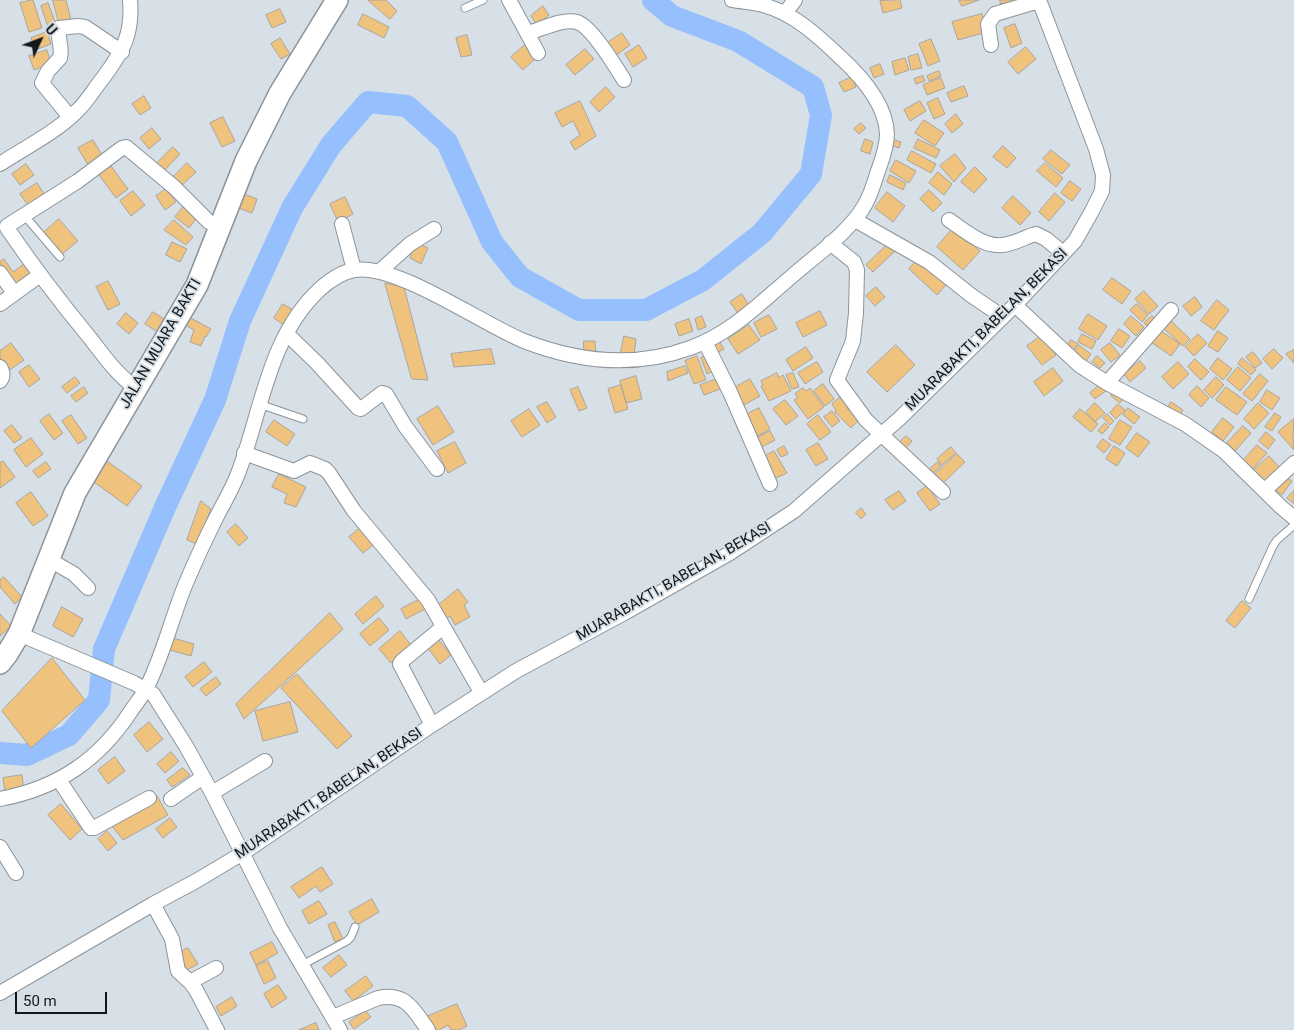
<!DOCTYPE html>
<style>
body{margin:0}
#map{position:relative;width:1294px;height:1030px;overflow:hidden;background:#d7e0e7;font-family:Roboto,sans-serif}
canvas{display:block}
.north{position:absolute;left:15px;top:15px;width:50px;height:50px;-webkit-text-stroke:4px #d7e0e7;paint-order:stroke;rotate:47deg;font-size:14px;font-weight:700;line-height:20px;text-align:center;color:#14171a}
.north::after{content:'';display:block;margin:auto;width:18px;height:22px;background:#14171a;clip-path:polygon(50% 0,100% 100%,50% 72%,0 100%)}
.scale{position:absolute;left:15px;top:992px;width:92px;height:22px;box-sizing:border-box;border:2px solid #14171a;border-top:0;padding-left:6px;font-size:15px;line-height:18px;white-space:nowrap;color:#14171a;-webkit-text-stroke:4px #d7e0e7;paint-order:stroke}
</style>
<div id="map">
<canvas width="1294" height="1030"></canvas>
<div class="north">U</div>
<div class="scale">50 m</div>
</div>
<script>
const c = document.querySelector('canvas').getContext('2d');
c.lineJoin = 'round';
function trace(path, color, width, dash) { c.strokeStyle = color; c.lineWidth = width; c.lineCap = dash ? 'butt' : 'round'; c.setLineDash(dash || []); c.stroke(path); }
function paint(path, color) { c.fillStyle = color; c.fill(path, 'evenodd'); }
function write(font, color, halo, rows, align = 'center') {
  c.font = font + ' Roboto,sans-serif'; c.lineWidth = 4; c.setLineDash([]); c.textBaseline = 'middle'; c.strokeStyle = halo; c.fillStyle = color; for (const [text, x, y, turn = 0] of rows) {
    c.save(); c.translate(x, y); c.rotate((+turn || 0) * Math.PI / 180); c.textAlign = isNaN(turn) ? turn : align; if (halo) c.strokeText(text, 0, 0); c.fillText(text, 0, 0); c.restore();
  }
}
const river = new Path2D(`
 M0 753 27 755 69 735 99 700 104 649 166 505 215 400 240 321 292 208 331 145 368 102 407 106 447 142 492 242 520 277 579 310H646L703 280 762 233 811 174 821 115 813 87 738 41 672 16 653 0`);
const building = new Path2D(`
 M33 0 42 28 29 32 20 3Z
 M53 0H66L71 20 59 23Z
 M368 0H386L397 11 390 19Z
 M900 0 902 8 883 13 880 1Z
 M959 0H979L962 6Z
 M1000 0H1018V1L1001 4Z
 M48 3 56 24 48 27 41 6Z
 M543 6 549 15 537 25 531 16Z
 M280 9 286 22 272 28 266 15Z
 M363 14 389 27 384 38 358 25Z
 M982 14 987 32 958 40 952 22Z
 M1015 24 1022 43 1011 48 1004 28Z
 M47 32 51 44 35 50 31 38Z
 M622 33 630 45 615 56 606 44Z
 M467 35 472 55 461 57 456 38Z
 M280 38 290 54 281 59 271 44Z
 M931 39 940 61 928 66 919 44Z
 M526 44 537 57 523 70 511 57Z
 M639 45 647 58 633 67 625 54Z
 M1026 47 1036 59 1018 74 1008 62Z
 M585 49 594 59 575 75 566 65Z
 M47 50 51 64 34 70 29 56Z
 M918 54 922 68 911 70 908 57Z
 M905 58 909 70 895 75 892 62Z
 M880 64 884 74 874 78 870 68Z
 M939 71 941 76 929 81 927 76Z
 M923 76 925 81 916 84 914 79Z
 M852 77 856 87 844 92 839 83Z
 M941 78 945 88 927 95 923 85Z
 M964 86 968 96 951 102 947 93Z
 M606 87 615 97 599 112 590 102Z
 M144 96 151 108 140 115 132 104Z
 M938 98 945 114 934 119 927 103Z
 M580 101 596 136 575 150 570 142 580 135 573 121 562 127 555 113Z
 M920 101 926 111 910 121 904 110Z
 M956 114 963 124 952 133 945 124Z
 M223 117 235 141 222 147 210 123Z
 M924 120 944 133 935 146 915 133Z
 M861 123 866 128 859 134 854 129Z
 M152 128 161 139 149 149 140 138Z
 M865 139 873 142 870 154 861 151Z
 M892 139 901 142 899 148 890 145Z
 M918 139 940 150 936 158 914 148Z
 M93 140 103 157 88 165 78 148Z
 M1003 146 1016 158 1007 168 993 157Z
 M173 147 180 154 162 173 154 166Z
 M1051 150 1070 165 1062 174 1043 159Z
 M912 151 936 164 931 173 907 160Z
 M955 154 966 168 954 182 940 166Z
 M896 160 916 171 909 183 890 171Z
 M108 162 128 189 116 198 96 171Z
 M187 163 196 172 181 186 173 177Z
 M1045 163 1063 178 1056 187 1037 171Z
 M26 164 34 175 20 185 12 174Z
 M975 167 987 179 974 193 961 182Z
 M938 172 952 184 944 195 929 183Z
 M890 175 906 183 903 190 887 182Z
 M1070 181 1081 189 1072 201 1061 193Z
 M37 183 46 197 30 208 20 194Z
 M166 189 176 202 165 210 156 196Z
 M929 190 942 203 933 212 920 199Z
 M133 191 145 205 131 216 120 201Z
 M887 192 905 206 893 222 875 208Z
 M241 193 257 199 252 213 236 207Z
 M1055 193 1065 202 1049 221 1039 212Z
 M1013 196 1031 213 1020 225 1002 208Z
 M345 197 353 214 338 222 330 204Z
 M184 206 198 216 189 228 175 217Z
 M59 219 78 241 61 255 43 233Z
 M174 220 193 237 186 245 164 230Z
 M953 228 980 251 963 270 937 247Z
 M172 242 187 249 180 262 166 255Z
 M416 243 428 248 421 264 410 258Z
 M889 243 896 250 873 272 866 265Z
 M4 259 13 272 28 261 36 273 16 288 0 271V262Z
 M918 259 946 285 937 295 909 269Z
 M1112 278 1131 291 1122 304 1103 290Z
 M108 281 120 304 108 310 96 287Z
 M385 283 404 287 428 380 412 379Z
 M876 287 885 297 875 306 866 296Z
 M1144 291 1158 306 1149 314 1135 299Z
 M742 294 750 307 739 315 730 302Z
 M1195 297 1202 307 1191 316 1183 306Z
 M1217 300 1229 310 1214 330 1201 321Z
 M283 304 295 311 285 326 274 318Z
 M1137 304 1148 315 1142 322 1130 310Z
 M820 311 827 325 803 337 796 323Z
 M153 312 167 321 159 333 145 324Z
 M126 313 138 323 129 334 117 324Z
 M1088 314 1107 326 1098 340 1079 329Z
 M769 315 777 329 761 337 754 323Z
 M702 316 706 327 698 330 695 319Z
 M1131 316 1144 327 1136 336 1124 324Z
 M1152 316 1157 321 1149 328 1144 323Z
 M189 317 211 329 206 337 205 336 201 346 190 342 194 330 185 325Z
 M1168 318 1190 339 1183 346 1161 326Z
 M689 319 693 331 679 336 675 324Z
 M749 325 760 340 738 354 728 339Z
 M1119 329 1130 336 1122 348 1111 341Z
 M1160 330 1180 344 1171 356 1151 342Z
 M1218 331 1228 338 1218 352 1208 346Z
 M1082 334 1096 341 1092 349 1078 342Z
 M1198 334 1207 343 1194 356 1185 347Z
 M624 336 636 339 634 355 621 352Z
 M1041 336 1056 355 1042 365 1027 346Z
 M1071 340 1078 344 1073 350 1067 346Z
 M584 341H595L596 356H584Z
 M719 341 724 349 715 354 711 346Z
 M11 343 24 360 8 371 0 359V351Z
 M1110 343 1120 355 1111 362 1101 350Z
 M896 345 915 365 887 392 867 372Z
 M1079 345 1091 354 1086 361 1074 352Z
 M806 347 813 358 793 371 786 360Z
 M491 349 495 364 454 367 451 354Z
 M1274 349 1283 358 1272 369 1263 359Z
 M1294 350V363L1286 354Z
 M1253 352 1262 363 1255 368 1246 357Z
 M709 354 716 370 707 374 701 358Z
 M697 356 706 380 694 384 685 361Z
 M1097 356 1105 363 1100 368 1092 362Z
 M1218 358 1232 369 1223 380 1210 369Z
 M1242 358 1256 370 1251 375 1238 364Z
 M1195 359 1209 372 1201 380 1188 367Z
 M1140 361 1146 368 1130 382 1124 374Z
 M817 362 823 372 805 384 798 373Z
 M1178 362 1189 374 1173 389 1162 377Z
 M29 365 40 379 29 387 19 372Z
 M685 366 688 373 668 381 667 372Z
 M1238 367 1251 378 1240 391 1227 380Z
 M1053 368 1063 381 1044 396 1034 382Z
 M777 373 779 378 783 375 791 391 769 401 761 386 763 385 761 381Z
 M793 373 799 387 792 389 786 375Z
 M1260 374 1268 381 1252 401 1243 394Z
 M636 376 642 399 626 403 620 381Z
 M75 377 80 383 67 393 62 387Z
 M1216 377 1224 385 1212 398 1204 390Z
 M720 378 723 388 704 395 700 385Z
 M750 379 760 396 744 405 734 388Z
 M823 384 834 399 825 406 814 391Z
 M1101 384 1107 390 1095 399 1090 393Z
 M621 385 628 409 615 413 608 389Z
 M1197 386 1209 398 1201 407 1189 395Z
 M84 387 88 393 76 402 71 396Z
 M578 387 587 408 579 411 570 390Z
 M1226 387 1247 402 1237 415 1216 400Z
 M803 388 806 391 810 388 824 407 808 419 794 400 798 398 795 394Z
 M1267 390 1280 398 1272 410 1260 402Z
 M1115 391 1124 398 1120 403 1111 396Z
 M844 394 852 404 847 408 859 420 851 428 835 412 836 411 832 404Z
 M785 400 798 416 786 425 773 409Z
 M547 402 556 417 547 423 537 407Z
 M1171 402 1183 410 1178 418 1166 411Z
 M1095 403 1105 413 1095 422 1086 412Z
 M1258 403 1269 413 1254 429 1244 419Z
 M1118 404 1125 410 1116 419 1110 413Z
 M438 406 454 432 433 445 417 419Z
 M759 408 770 429 758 436 746 415Z
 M1128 408 1140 417 1134 424 1123 415Z
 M529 409 540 425 522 437 511 421Z
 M1080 409 1098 424 1091 432 1073 417Z
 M832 411 840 421 832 427 824 417Z
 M1275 413 1281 417 1272 431 1265 427Z
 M49 414 63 433 54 440 40 421Z
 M1107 414 1114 421 1110 425 1103 418Z
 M71 415 87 438 78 444 62 421Z
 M818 415 831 432 820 440 807 424Z
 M1223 418 1234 427 1223 441 1212 432Z
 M1294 419 1293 439 1294 450 1278 432Z
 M274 420 295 434 287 446 266 432Z
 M1120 420 1132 427 1120 445 1109 439Z
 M1105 423 1109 427 1102 434 1098 431Z
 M12 425 22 438 14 443 4 431Z
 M1243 426 1251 433 1235 451 1227 443Z
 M770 431 775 440 760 448 755 439Z
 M1266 432 1275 440 1268 449 1259 441Z
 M1137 433 1150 442 1138 457 1126 448Z
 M906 436 912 441 906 448 900 442Z
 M31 438 43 454 26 467 14 450Z
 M1103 439 1111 445 1104 453 1097 447Z
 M455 442 466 463 448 473 437 451Z
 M818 443 828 459 816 466 806 450Z
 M1257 445 1267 453 1252 470 1242 462Z
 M784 446 788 454 781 457 777 450Z
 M1114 446 1125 453 1117 466 1106 459Z
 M951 447 956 453 942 465 937 459Z
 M774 451 787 473 772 480 760 459Z
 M957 454 965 462 943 483 935 474Z
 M1269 456 1282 470 1266 484 1254 470Z
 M104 459 142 486 127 506 90 479Z
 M3 461 15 477 0 488V463Z
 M46 462 51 469 38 478 33 471Z
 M938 462 941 466 933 473 930 469Z
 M279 474 306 487 296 507 284 503 287 494 272 487Z
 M1285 477 1292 481 1282 495 1275 490Z
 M927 486 940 504 930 511 917 493Z
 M899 491 906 501 893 510 885 500Z
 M1294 491V504L1287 498Z
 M31 492 48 516 33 526 16 503Z
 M201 501 211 509 197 544 187 540Z
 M861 508 866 514 861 519 856 513Z
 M236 524 248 538 239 546 227 532Z
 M360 528 373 545 363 553 349 537Z
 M4 577 22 597 15 604 0 587V580Z
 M458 589 468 602 464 605 470 617 455 625 450 616 445 620 435 608Z
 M376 596 384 606 363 624 355 614Z
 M420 599 425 609 406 619 401 609Z
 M1242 601 1251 608 1235 628 1226 621Z
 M62 607 83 619 73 637 53 626Z
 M330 613 343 629 244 719 236 704Z
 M0 614 11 626 0 636Z
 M379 618 389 630 370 646 360 634Z
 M400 631 411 645 391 663 379 649Z
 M173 638 194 644 191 656 170 650Z
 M438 639 451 655 440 664 427 647Z
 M52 658 85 700 31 748 2 711Z
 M204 662 212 672 193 687 185 677Z
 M297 674 352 736 337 749 281 688Z
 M216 677 221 684 206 696 200 689Z
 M290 702 298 732 263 741 255 711Z
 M149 722 163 739 147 752 134 735Z
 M171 752 179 761 165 773 157 764Z
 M115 757 125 771 108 784 98 770Z
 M183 768 190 775 172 787 167 780Z
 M22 775 24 791 5 793 3 778Z
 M157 796 168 815 123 840 111 825Z
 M61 804 82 829 70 840 48 815Z
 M170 818 177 827 163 838 156 829Z
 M107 831 117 843 108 851 98 839Z
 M322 867 333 884 320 892 316 886 299 898 291 887Z
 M372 899 379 912 357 925 349 912Z
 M319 901 327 914 309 924 302 911Z
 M335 922 343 939 335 942 328 925Z
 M272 942 278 953 256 965 250 953Z
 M188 948 198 964 187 970 177 954Z
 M339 955 347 965 331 977 323 968Z
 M268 961 276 978 264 984 256 966Z
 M366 976 373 986 353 1001 345 991Z
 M278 985 287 998 272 1008 264 994Z
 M232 997 237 1006 221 1016 216 1007Z
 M457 1004 467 1026 459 1030H451L448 1025 439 1030H432L426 1017Z
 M366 1011 371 1017 354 1029 349 1022Z
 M316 1023 319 1030H299Z`);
const service = new Path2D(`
 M465 8 483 0
 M24 215 60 257
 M259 404 303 419
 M1249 599 1273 546 1277 540 1294 525
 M302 965 347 941 351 937 355 927`);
const minor = new Path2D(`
 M509 0 538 53
 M785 13 795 0
 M528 33C542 29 563 18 577 22 591 26 616 67 624 80
 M991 45 988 24 995 14 1039 1
 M70 117 42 83 48 71 60 58C63 48 57 38 59 28L78 26 85 27 122 52
 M0 164C26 147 55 133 77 111 87 102 94 89 103 78 123 51 133 34 130 0
 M855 220 929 262 972 296 1003 317
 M949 220C964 230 983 247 1002 245 1014 244 1025 237 1036 234L1046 239 1063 253
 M342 224 354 270
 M830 243 854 262 857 270 856 313 853 341 837 380 866 420 943 492
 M380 271 410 244 434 229
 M0 273 14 293
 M0 304 40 275
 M1015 305 1079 365 1107 383 1185 424 1224 451 1281 507 1294 518
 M287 334 317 363 358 408 361 409 382 393 386 394 405 426 437 469
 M705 342 730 392 770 484
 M0 367C3 372 4 376 0 381
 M1107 383 1171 310
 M136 388C117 375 104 356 90 338 61 303 33 266 7 228V226L78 181 122 148 126 147 174 187 209 222 220 226
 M244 453 294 471 310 463 325 469 329 473 354 511 428 600 481 692
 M1265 490 1294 463
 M48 559 74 574 88 588
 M19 634 134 683 153 694 186 746 212 793 280 928 340 1030
 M432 725 400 664 402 661 443 627
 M59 780 91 828H94L149 798
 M212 793 265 761
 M0 799C58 788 99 760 131 711 137 702 144 694 148 685 164 652 172 617 186 583 195 562 205 540 215 520 223 504 233 488 239 471 262 409 269 336 320 289 329 281 342 272 354 270 396 263 482 324 524 341 578 362 635 368 690 348 730 334 759 304 791 277 814 257 841 238 859 214 869 201 873 186 878 171 882 160 887 147 887 134 886 104 860 75 839 56 817 35 793 13 763 5 753 2 742 2 732 0
 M171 799 203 777
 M0 847 16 873
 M153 904 172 939 178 971 190 982 196 990 217 1030
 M190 982 216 968
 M0 993 153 904 196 881 243 853 432 725 516 671 628 611 730 553 794 511 899 419 1015 305 1075 241 1092 211 1102 191 1103 175 1096 149 1039 0
 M333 1017 378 998C406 992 414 1010 428 1030`);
const primary = new Path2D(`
 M0 663 7 654 19 634 75 493 197 285 246 161 280 93 337 0`);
const streetNames = [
 ["MUARABAKTI, BABELAN, BEKASI",987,330,-45],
 ["JALAN MUARA BAKTI",161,344,-60],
 ["MUARABAKTI, BABELAN, BEKASI",674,582,-30],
 ["MUARABAKTI, BABELAN, BEKASI",329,794,-34]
];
trace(river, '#96bffd', 22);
paint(building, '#efc27e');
trace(building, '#aaa49c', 1);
trace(service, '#8c949a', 9);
trace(minor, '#8c949a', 16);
trace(primary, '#8c949a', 24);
trace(service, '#fff', 7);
trace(minor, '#fff', 14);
trace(primary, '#fff', 21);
write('15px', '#14171a', '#d7e0e7', streetNames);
</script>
